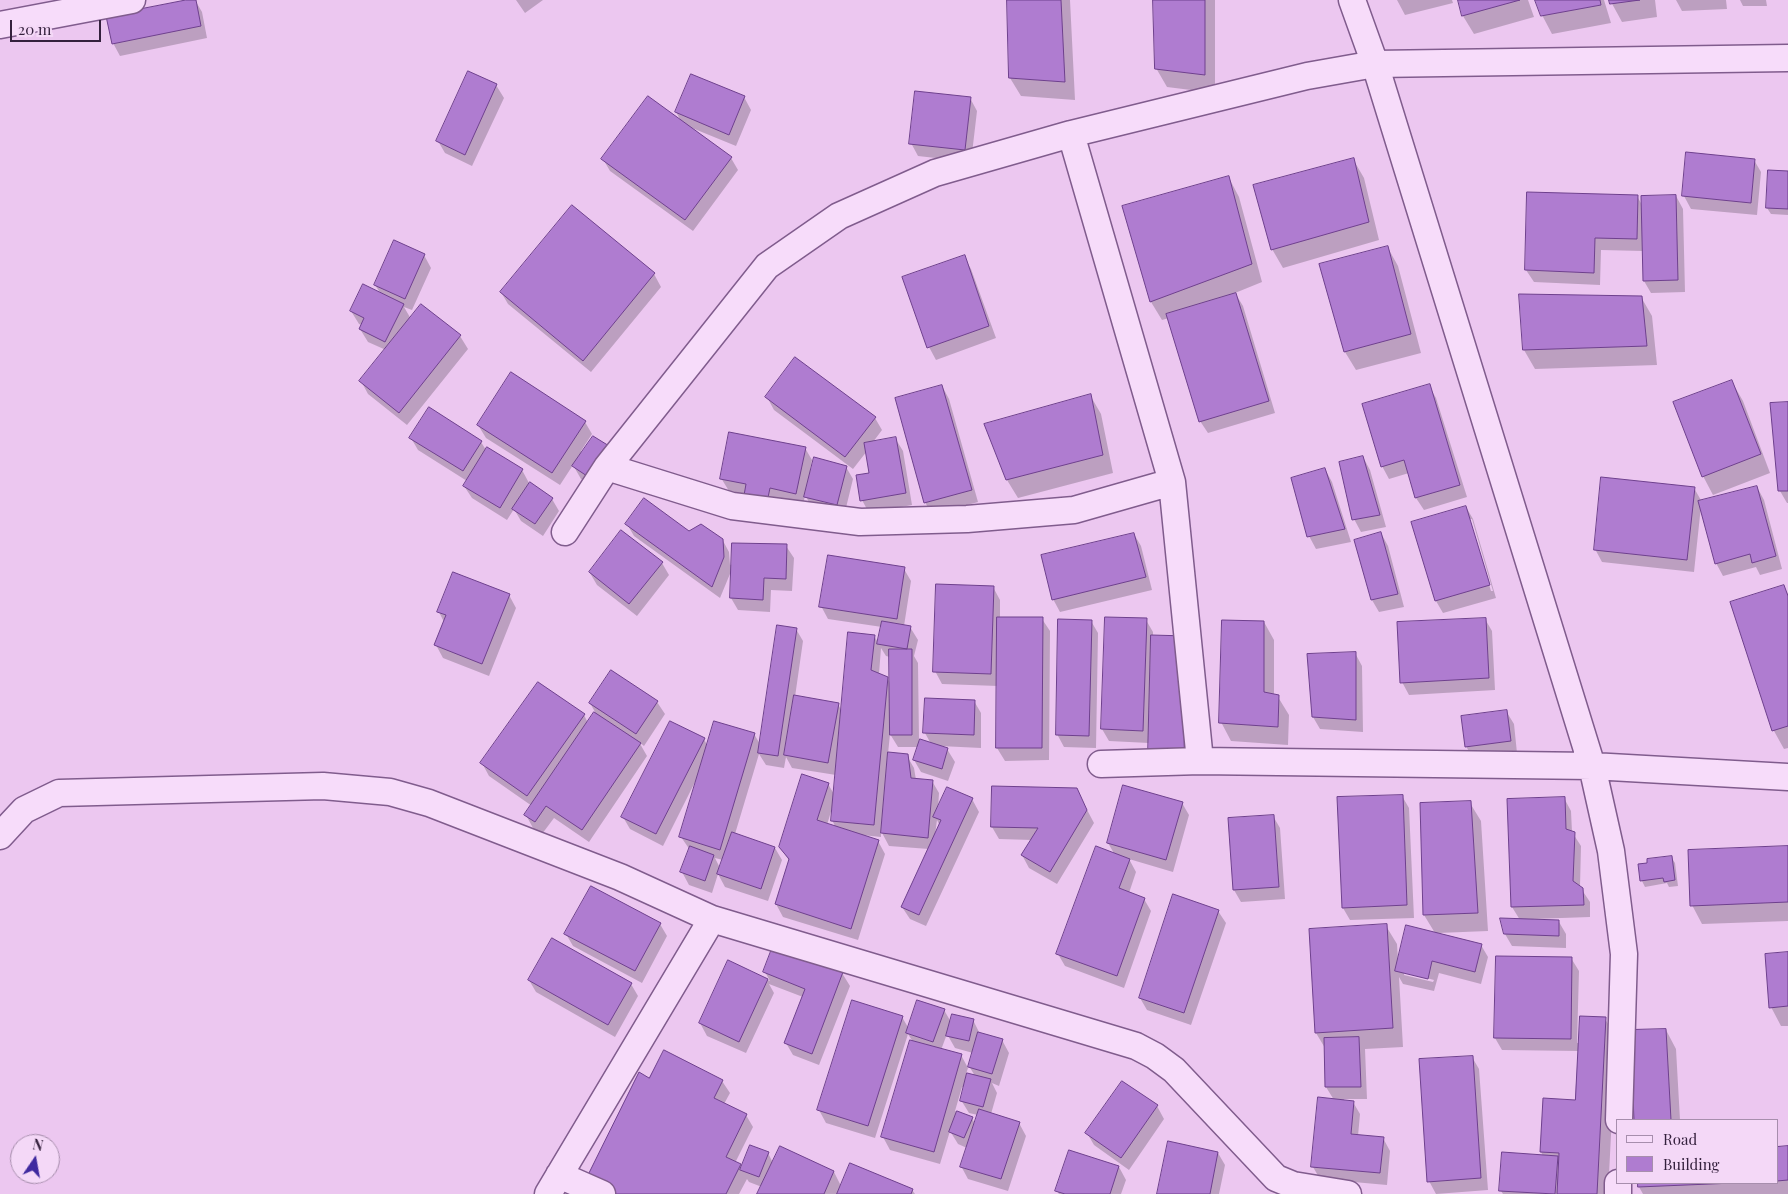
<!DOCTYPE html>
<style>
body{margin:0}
#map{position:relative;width:1788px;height:1194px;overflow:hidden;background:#ecc7f0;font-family:"Playfair Display",serif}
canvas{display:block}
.legend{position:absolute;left:1616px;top:1119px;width:162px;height:65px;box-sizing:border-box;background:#f4d8f7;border:1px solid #a78ead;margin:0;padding:6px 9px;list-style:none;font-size:15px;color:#34203d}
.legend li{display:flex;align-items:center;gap:10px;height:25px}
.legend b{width:25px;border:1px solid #a78ead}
.north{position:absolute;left:10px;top:1134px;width:50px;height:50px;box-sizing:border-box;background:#f4d8f7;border:1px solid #a78ead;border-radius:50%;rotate:12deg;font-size:14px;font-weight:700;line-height:20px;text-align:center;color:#34203d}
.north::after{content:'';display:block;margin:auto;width:18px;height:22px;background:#3f299f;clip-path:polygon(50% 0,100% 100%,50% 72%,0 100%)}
.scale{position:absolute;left:10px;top:20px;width:91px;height:22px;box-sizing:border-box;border:2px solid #34203d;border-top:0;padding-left:6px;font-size:15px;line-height:18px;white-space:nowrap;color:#34203d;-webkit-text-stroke:4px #f4d8f7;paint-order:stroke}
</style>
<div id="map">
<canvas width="1788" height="1194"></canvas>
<ul class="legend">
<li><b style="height:6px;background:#f7dcfa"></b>Road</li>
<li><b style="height:14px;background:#af7cd0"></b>Building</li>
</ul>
<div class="north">N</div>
<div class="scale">20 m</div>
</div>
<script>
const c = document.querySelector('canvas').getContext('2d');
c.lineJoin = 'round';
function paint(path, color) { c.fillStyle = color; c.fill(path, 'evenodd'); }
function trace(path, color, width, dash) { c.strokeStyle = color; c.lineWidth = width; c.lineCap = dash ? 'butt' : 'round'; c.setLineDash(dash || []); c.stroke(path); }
const shadow = new Path2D(`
 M192 0H195L202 12 207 38 120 56 113 43Z
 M516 0H543L525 13Z
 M1009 0H1070L1075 100 1021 96 1010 78Z
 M1154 0H1215V93L1167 87 1156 68Z
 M1397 0H1452L1453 3 1405 15Z
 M1459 0H1528L1534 17 1474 34 1463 16Z
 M1537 0H1604L1611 23 1552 34 1542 15Z
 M1610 0H1655L1657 17 1622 22Z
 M1676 0H1726L1727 9 1682 11Z
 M1740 0H1766L1767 6H1743Z
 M496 85 504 98 472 166 445 153 438 141Z
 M744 97 751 110 736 146 692 128 731 158 738 170 693 231 610 171 603 159 682 123 676 112Z
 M970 98 977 111 971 162 918 156 911 143Z
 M1353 159 1364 178 1379 240 1283 268 1272 249Z
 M1754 160 1761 172 1757 215 1691 209 1684 196Z
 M1788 172V215L1771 214 1767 208Z
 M1229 178 1239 197 1262 282 1235 293 1243 306 1275 413 1208 433 1200 421 1169 318 1162 320 1151 302 1123 207Z
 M1637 196 1642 205 1676 196 1683 209 1685 292 1651 293 1644 281 1643 251 1601 250 1600 285 1534 282 1526 270Z
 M572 207 654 274 661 287 591 372 508 304 501 292Z
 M1388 248 1398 266 1421 353 1356 370 1345 352Z
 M424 255 431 268 412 310 404 307 411 319 421 305 460 336 468 349 407 425 368 394 361 381 386 350 368 342 360 329 362 325 359 324 351 311 381 294 375 285Z
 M964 257 971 269 996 338 936 360 929 347Z
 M1641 297 1652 316 1657 365 1535 369 1524 350Z
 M1732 382 1743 401 1770 473 1713 495 1703 476Z
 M942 386 949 399 978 502 932 515 925 502Z
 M1429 386 1436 398 1467 497 1424 510 1416 498 1409 473 1389 479 1382 466Z
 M1090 395 1101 414 1113 473 1018 498 1007 480Z
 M767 397 875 418 882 430 873 442 895 438 903 451 912 505 869 513 862 500 871 474 867 451 853 469 774 410Z
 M1788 403V503H1787L1780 491 1771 405Z
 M585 422 592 434 581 451 601 492 581 479 573 465 560 485 486 438 478 425Z
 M411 438 481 442 486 450 522 470 529 483 552 499 559 511 543 536 521 521 514 509 507 520 472 498 464 486 467 481 418 450Z
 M805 448 812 460 810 470 846 467 853 479 844 516 813 509 805 495 803 506 729 491 721 478Z
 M1363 457 1370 470 1386 527 1361 532 1354 519Z
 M1325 469 1332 482 1351 542 1316 549 1309 536Z
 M1757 487 1764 500 1782 569 1760 575 1756 567 1723 576 1716 563 1701 506 1694 572 1602 562 1595 549 1694 488 1702 502Z
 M1466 507 1473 519 1496 598 1443 613 1436 601 1413 523ZM1469 519H1472L1493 591H1491Z
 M627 524 689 532 722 539 729 552 730 565 786 546 794 558 792 591 771 590 770 612 738 610 731 598 732 569 720 598 634 536Z
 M1381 533 1388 546 1404 607 1379 612 1372 600 1355 540Z
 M1134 534 1141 546 1152 590 1060 612 1053 599Z
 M662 563 669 575 637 616 597 585 590 573Z
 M904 569 911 581 904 626 910 627 918 640 914 656 918 663 919 740 931 744 925 733 926 699 974 701 981 713V748L940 746 947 749 955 762 948 781 921 772 914 760 918 747H898L890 734 888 754 907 756 914 768 916 780 932 781 939 793 938 809 972 799 979 812 926 926 910 919 902 907 929 849 889 846 881 831V837L862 835 878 841 885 854 858 940 783 917 776 904 790 862 780 847 828 784 834 794 836 775 792 768 786 757 784 768 766 765 759 754 735 834 775 848 782 860 768 901 725 887 718 874 712 893 689 885 682 872 690 850 681 837 696 780 663 846 630 829 623 817 704 739 708 747 754 734 760 744 796 629 803 641 795 697 838 704 842 712 874 636 879 644 882 627 828 619 821 606ZM881 648 886 656 890 657 891 684 887 678 879 674ZM832 808V820L836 828 827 825ZM937 820 940 826 935 835ZM715 858 723 860 720 868Z
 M993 587 1000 600V618L1042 619 1050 631 1049 760 1005 761 997 748 998 686 942 684 935 671Z
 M1784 587 1788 594V748L1784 749 1774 731 1732 603Z
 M509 595 516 608 489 676 443 658 436 645 444 622 439 612Z
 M1485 619 1492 631 1495 690 1409 695 1402 682Z
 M1146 620 1153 632V636L1187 637 1191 769 1149 743 1109 741 1102 729Z
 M1091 621 1098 633 1096 748 1064 747 1057 734Z
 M1264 622 1274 640V696L1278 697 1289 715 1288 745 1231 741 1221 722Z
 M1355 653 1362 666 1363 732 1320 729 1313 717Z
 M657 702 665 714 644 746 639 742 647 756 589 842 554 818 542 834 533 828 526 815 532 806 489 776 482 763 584 715 588 723 595 712 590 703Z
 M1506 711 1514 724 1517 753 1473 759 1466 746Z
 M1076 789 1094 823 1057 884 1029 868 1022 855 1032 840 999 839 992 827Z
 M1402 796 1409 808 1414 918 1350 920 1343 908Z
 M1564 798 1571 811 1572 832 1581 846 1580 887 1590 902V917L1533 919V921L1559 922 1566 934V948L1512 946 1505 934 1520 920 1512 907Z
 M1182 803 1189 815 1173 872 1129 859 1136 872 1129 893 1144 899 1151 911 1124 988 1065 966 1058 954 1115 855 1108 843Z
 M1470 803 1481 821 1488 931 1438 933 1481 945 1488 957 1481 984 1439 973 1434 991 1403 984 1399 977 1403 1047 1365 1049 1367 1099H1344V1101L1353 1102 1360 1114 1358 1136 1383 1138 1390 1151 1387 1185 1320 1179 1313 1167 1334 1100 1326 1087 1325 1048 1316 1033 1386 926 1397 944 1398 960 1435 933 1424 915ZM1404 972 1434 980 1433 982 1404 975Z
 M1273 816 1280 828 1285 899 1241 902 1234 890Z
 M1788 848V921L1702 924 1692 905Z
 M1671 857 1675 863 1678 886 1669 887 1667 883 1645 887 1642 881 1639 865Z
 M1218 911 1226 923 1191 1025 1147 1010 1140 998Z
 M660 924 667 936 642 983 573 946 566 934Z
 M1788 953V1026H1781L1771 1007Z
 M1571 958 1579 971 1577 1043H1580L1605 1019 1616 1037 1608 1194H1503L1501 1191 1543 1156 1541 1152 1576 1102 1579 1051 1502 1050 1495 1038Z
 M728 962 770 981 765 972 842 973 850 986 819 1065 793 1055 786 1043 803 997 769 984 774 993 746 1053 707 1036 700 1023Z
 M529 980 631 984 638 996 615 1037 536 992Z
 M944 1010 951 1022 973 1020 980 1034 1002 1040 1009 1053 999 1086 992 1083 997 1093 991 1114 1019 1123 1026 1136 1008 1191 968 1179 961 1166 967 1148 958 1144 950 1131 940 1164 890 1150 883 1137 913 1042 908 1034 875 1138 826 1123 819 1110 902 1017 909 1029ZM947 1034 955 1048 973 1053 969 1066 975 1076 966 1074 968 1068 961 1055 941 1050ZM962 1087 965 1088 961 1100 969 1113 978 1115 975 1124 972 1118 955 1111Z
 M1666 1030 1676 1049 1680 1120H1636L1631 1031Z
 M1472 1057 1479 1069 1488 1190 1436 1194 1429 1181Z
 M650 1080 722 1081 730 1093 724 1104 746 1115 753 1127 735 1163 740 1165 742 1168 768 1153 773 1163 781 1148 834 1172 841 1186 912 1190 915 1194H759L762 1187 749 1182 747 1179 739 1194H600Z
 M1157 1106 1164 1119 1129 1170 1094 1145 1087 1133Z
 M1788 1147V1194H1643L1639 1187V1183H1777V1148Z
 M1070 1152 1119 1167 1126 1180 1121 1194H1059L1057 1191Z
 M1218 1153 1225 1165 1219 1194H1158Z`);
const building = new Path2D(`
 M186 0H196L201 26 112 44 106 16Z
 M1007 0H1061L1065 82 1009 78Z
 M1153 0H1205V75L1155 69Z
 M1458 0H1520L1462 16Z
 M1535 0H1600L1601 5 1541 16Z
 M1609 0H1640L1610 4Z
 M468 71 497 84 465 155 436 141Z
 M691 74 745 96 729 135 675 112Z
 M915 91 971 97 965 150 909 144Z
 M648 96 732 157 685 220 601 159Z
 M1686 152 1755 159 1751 203 1682 196Z
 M1354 158 1369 222 1271 250 1253 185Z
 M1768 170 1788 171V209L1766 208Z
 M1229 176 1252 264 1150 302 1122 206Z
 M1527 192 1638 195 1637 239 1595 238 1594 273 1525 270Z
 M1676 195 1678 280 1643 281 1641 196Z
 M572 205 655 273 583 361 500 292Z
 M394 240 425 254 405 299 374 285Z
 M1388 246 1411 334 1344 352 1319 264Z
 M965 255 989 326 927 348 902 277Z
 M363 284 404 304 385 342 359 329 364 318 350 311Z
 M1236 293 1269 401 1199 422 1166 314Z
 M1519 294 1642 296 1647 346 1523 350Z
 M421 304 461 335 399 413 359 381Z
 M795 357 876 417 845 457 765 397Z
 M511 372 586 421 552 473 477 425Z
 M1732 380 1761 454 1702 477 1673 402Z
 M1430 384 1460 485 1415 498 1404 460 1381 467 1362 404Z
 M942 385 972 490 924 503 895 398Z
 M1091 394 1103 455 1006 480 984 424Z
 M1788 402V491H1778L1770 403Z
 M429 407 482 441 463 471 409 438Z
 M729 432 806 447 796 494 770 488 766 507 743 501 746 484 720 479Z
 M593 436 614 449 593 480 572 466Z
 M896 437 906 493 860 501 856 475 869 473 864 443Z
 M487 447 523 469 500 508 463 486Z
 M1363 456 1380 515 1352 520 1339 462Z
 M814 457 847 466 837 505 804 497Z
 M1325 468 1345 529 1307 537 1291 478Z
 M1601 477 1695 487 1687 560 1594 550Z
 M530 482 553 498 535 524 512 509Z
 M1757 486 1776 556 1752 563 1750 554 1715 564 1698 501Z
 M644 498 689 531 701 524 723 539 724 557 712 587 625 524Z
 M1466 506 1490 585 1435 601 1411 522Z
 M621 530 663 562 629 604 589 572Z
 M1381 532 1398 594 1371 600 1354 540Z
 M1134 533 1146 577 1052 600 1041 555Z
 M732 543 787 544 786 579 764 578 763 600 730 598Z
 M828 555 905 567 897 619 819 607Z
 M453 572 510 594 482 664 434 645 446 615 437 612Z
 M936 584 994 586 991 674 933 672Z
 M1784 585 1788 596V726L1772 731 1730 602Z
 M997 617H1043L1042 748H996Z
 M1105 617 1147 618 1143 731 1101 729Z
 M1486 618 1489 678 1400 683 1397 622Z
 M1058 619 1092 620 1089 736 1056 735Z
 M1222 620 1264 621V692L1279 695 1278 727 1219 723Z
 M882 621 911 626 907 649 877 644Z
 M777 625 797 628 778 756 758 753Z
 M848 632 875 635 871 670 888 677 874 825 831 821Z
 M1151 635 1187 636 1184 757 1148 756Z
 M889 649H912V735H890Z
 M1356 652V720L1312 717 1307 654Z
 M611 670 658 701 636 734 589 703Z
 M538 682 585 714 527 796 480 763Z
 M794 695 839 703 828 763 784 755Z
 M925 698 975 700 974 735 923 733Z
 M1507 710 1511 741 1465 747 1461 716Z
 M594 712 641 743 582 830 546 806 535 822 524 815Z
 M670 721 705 738 656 834 621 817Z
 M714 721 755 733 720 850 679 837Z
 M920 739 948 748 942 769 913 760Z
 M888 752 908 754 911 778 933 780 928 838 881 833Z
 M802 774 829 783 817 820 879 840 851 929 775 904 789 859 779 847Z
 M1123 785 1183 802 1166 860 1107 843Z
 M992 786 1077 788 1087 810 1050 872 1021 855 1038 828 991 827Z
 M947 787 973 798 919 915 901 907 941 820 933 817Z
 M1403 795 1407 905 1342 908 1337 797Z
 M1565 797 1566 829 1575 832 1573 881 1583 888 1584 905 1511 907 1507 799Z
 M1471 801 1478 913 1423 915 1420 803Z
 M1274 815 1279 887 1233 890 1228 818Z
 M732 832 775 847 761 889 717 874Z
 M690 846 714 855 705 881 680 872Z
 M1096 846 1130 859 1119 888 1145 898 1117 976 1056 954Z
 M1788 846V902L1690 906 1688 850Z
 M1672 856 1675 880 1664 882 1663 878 1640 881 1638 864 1647 863V859Z
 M591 886 661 923 635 971 564 934Z
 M1173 894 1219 910 1184 1013 1139 998Z
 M1500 918 1559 920V936L1504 934Z
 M1387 924 1393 1028 1315 1033 1309 929Z
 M1406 925 1482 944 1475 972 1432 961 1428 979 1395 971Z
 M552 938 632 983 608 1025 528 980Z
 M773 946 843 972 812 1054 784 1043 805 989 763 972Z
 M1788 952V1006L1769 1008 1765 954Z
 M1496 956 1572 957 1571 1039 1494 1038Z
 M728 960 768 979 739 1042 699 1023Z
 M852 1000 903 1016 868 1126 817 1110Z
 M917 1000 945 1009 933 1042 906 1033Z
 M952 1014 974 1019 969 1041 946 1036Z
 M1580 1016 1606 1017 1597 1194H1557L1559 1153 1540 1152 1543 1098 1575 1100Z
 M1666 1029 1671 1120H1634L1630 1030Z
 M978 1032 1003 1039 992 1074 968 1067Z
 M1359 1037 1361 1087H1325L1324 1038Z
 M910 1040 962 1054 934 1152 881 1137Z
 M664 1050 723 1080 714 1098 747 1114 726 1157 741 1164 726 1194H616L586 1179 639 1072 649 1078Z
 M1473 1056 1481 1178 1427 1182 1419 1059Z
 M967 1073 991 1079 983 1107 960 1101Z
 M1122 1081 1158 1105 1121 1158 1085 1133Z
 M1318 1097 1354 1101 1351 1134 1384 1137 1380 1173 1311 1167Z
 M979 1109 1020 1122 1001 1179 960 1167Z
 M957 1111 973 1117 964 1138 949 1132Z
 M1168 1141 1218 1152 1210 1194H1157Z
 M750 1145 769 1152 759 1177 740 1170Z
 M780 1146 834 1171 824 1194H757Z
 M1788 1146V1180L1777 1181V1147Z
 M1069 1150 1119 1166 1110 1194H1065L1055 1191Z
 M1502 1152 1558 1156 1555 1194 1499 1191Z
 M850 1163 913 1189 911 1194H837Z
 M1638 1183H1734L1638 1187Z`);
const street = new Path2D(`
 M1352 0 1375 64 1592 766 1611 851 1624 954 1619 1120
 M0 25 132 0
 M1071 134 1172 482 1200 761
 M607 467 732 506 860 522 967 519 1074 510 1172 482
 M565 532 607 467 767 266 839 216 935 173 1071 134 1307 76 1375 64 1788 58
 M1101 764 1200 761 1592 766 1788 777
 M0 836 24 810 59 793 323 786 390 792 429 803 620 877 712 919 1136 1046 1155 1056 1174 1070 1276 1178 1293 1185 1348 1194
 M559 1175 602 1194
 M548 1194 712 919
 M1618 1194V1183`);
paint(shadow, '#0003');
paint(building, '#af7cd0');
trace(building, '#6e408d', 1);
trace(street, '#805c8d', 29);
trace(street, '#f7dcfa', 26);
</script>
